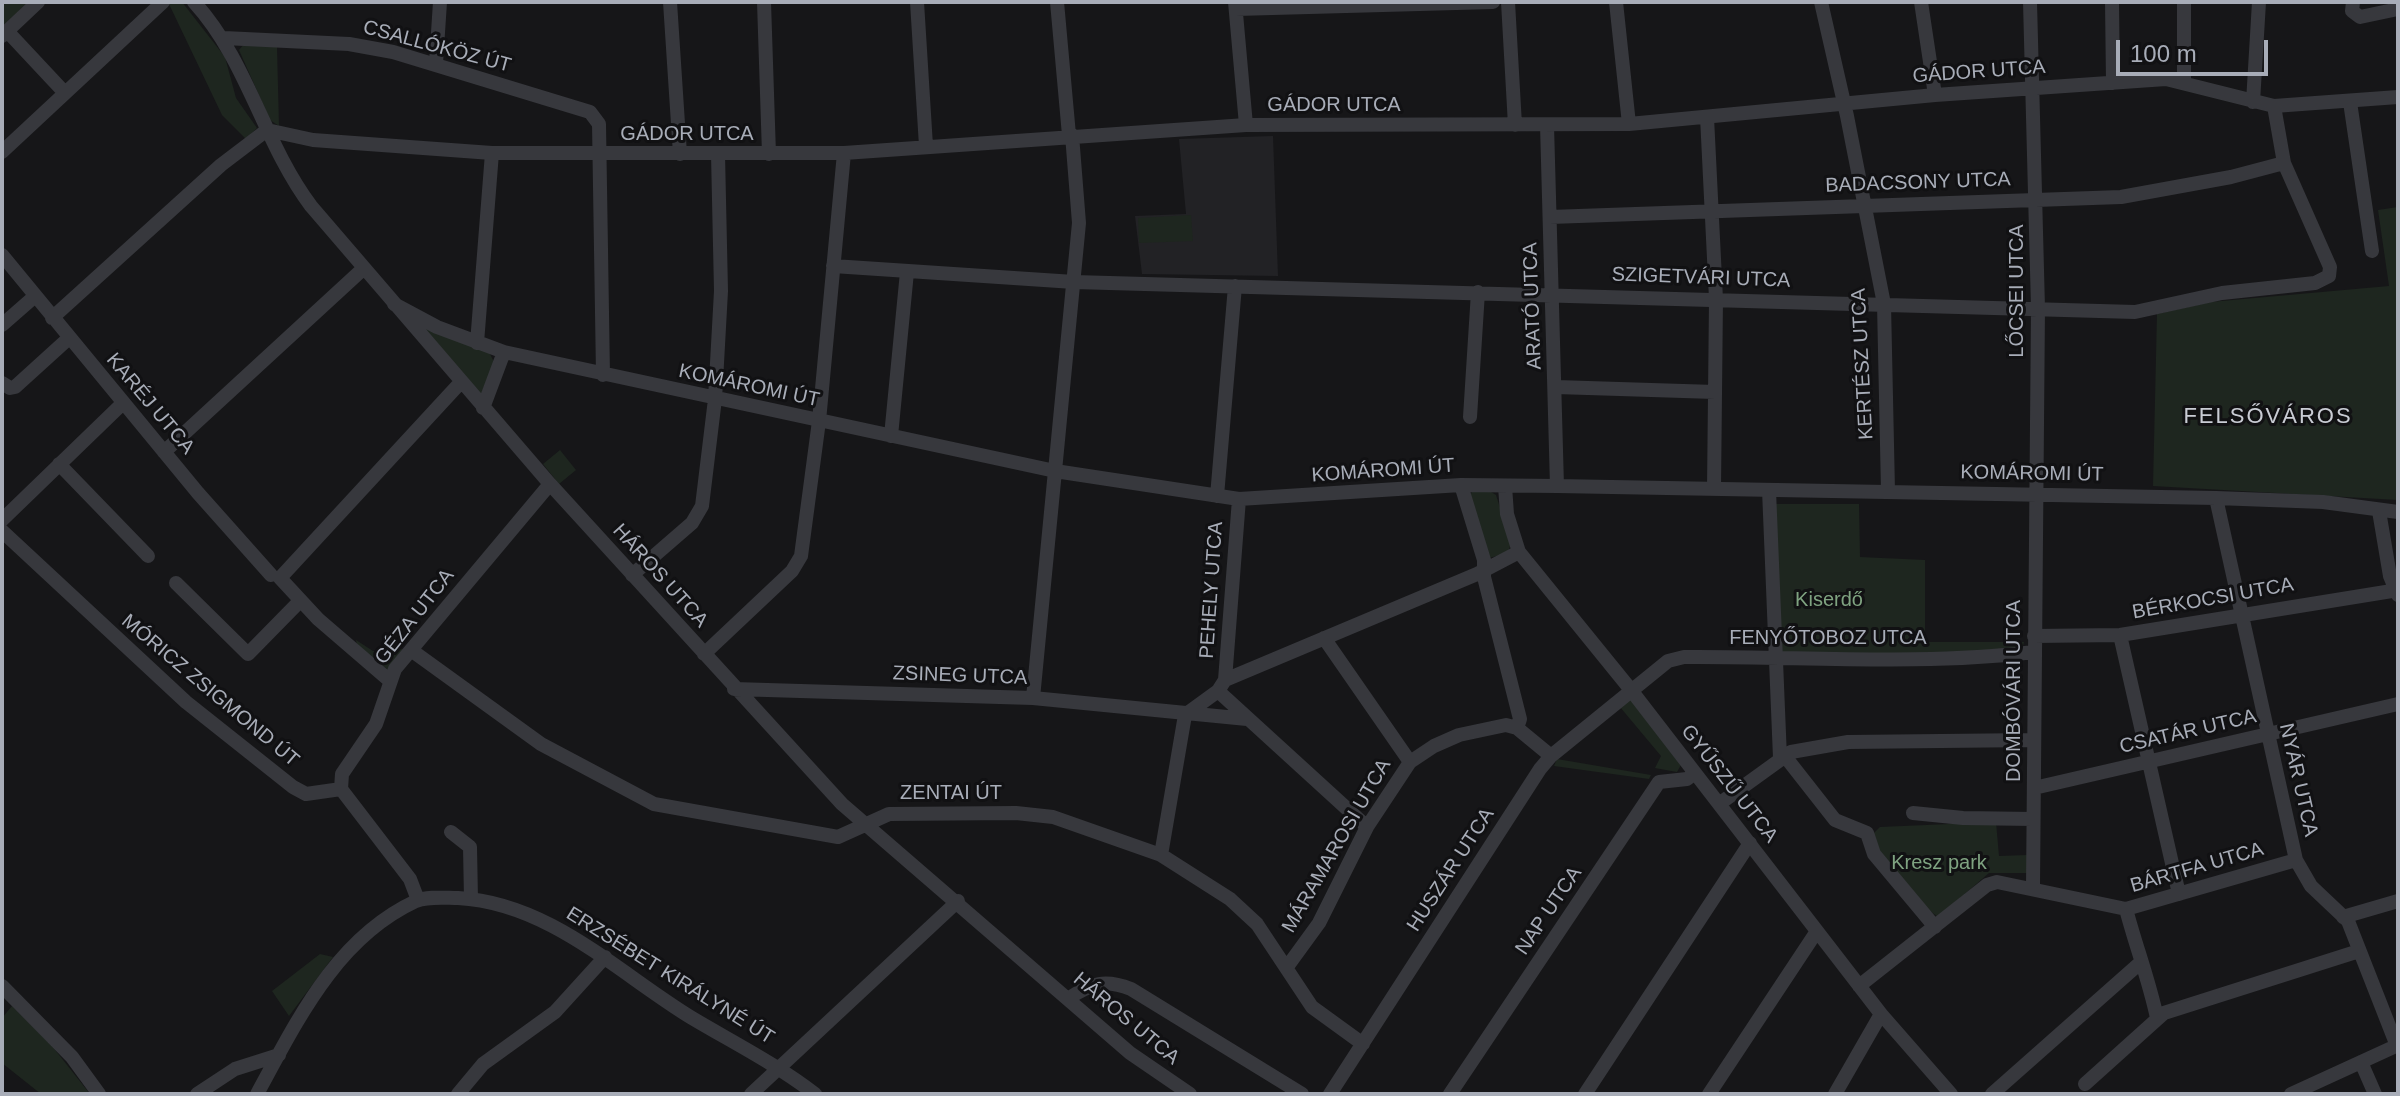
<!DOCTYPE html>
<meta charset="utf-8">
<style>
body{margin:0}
#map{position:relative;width:2400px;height:1096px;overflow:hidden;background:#161618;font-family:Arial,sans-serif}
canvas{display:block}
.frame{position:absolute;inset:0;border:4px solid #a8adb8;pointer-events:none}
.scale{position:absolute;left:2116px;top:40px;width:152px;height:36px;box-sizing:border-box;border:4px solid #a8adb8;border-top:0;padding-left:10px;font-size:24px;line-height:28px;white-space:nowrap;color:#a8adb8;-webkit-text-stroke:6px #111113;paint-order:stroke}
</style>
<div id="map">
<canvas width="2400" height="1096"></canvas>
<div class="frame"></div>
<div class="scale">100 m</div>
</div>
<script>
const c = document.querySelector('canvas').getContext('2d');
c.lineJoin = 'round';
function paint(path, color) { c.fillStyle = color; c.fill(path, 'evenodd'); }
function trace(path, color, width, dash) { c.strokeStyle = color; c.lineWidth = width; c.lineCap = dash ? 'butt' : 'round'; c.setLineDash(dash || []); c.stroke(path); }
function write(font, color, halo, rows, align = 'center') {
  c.font = font + ' Arial,sans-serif'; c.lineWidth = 6; c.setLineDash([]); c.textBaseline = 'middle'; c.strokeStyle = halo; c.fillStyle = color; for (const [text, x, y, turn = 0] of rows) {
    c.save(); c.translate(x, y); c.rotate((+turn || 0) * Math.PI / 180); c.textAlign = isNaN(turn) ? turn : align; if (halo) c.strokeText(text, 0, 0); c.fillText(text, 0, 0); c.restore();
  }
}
const built = new Path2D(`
 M1273 136 1278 276 1142 274 1135 216 1186 214 1179 139Z`);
const green = new Path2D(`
 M2 2H28L2 27Z
 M168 2H182L225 57 236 98 257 128 246 139 222 115Z
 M244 44 277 47 279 126 270 120 239 50Z
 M2398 207V500L2153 486 2157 314 2210 302 2389 286 2378 210Z
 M1191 215 1193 241 1139 243 1138 218Z
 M422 326 489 352 494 362 480 397Z
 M560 450 576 470 559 484 543 464Z
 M1488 490 1496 495 1511 543 1508 553 1489 558 1469 496 1472 492Z
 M1774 504H1859L1860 557 1925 560V642H2024L2023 646 1998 653H1782Z
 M356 640 373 651 403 649 388 670 357 645Z
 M1630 699 1681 765 1677 772 1655 768 1661 756 1620 707Z
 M1557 759 1651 775 1649 779 1554 766Z
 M1996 822 1999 856 2027 855 2028 873H1989L1938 917C1912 897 1882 867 1872 835L1880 827Z
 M320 954 333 957 289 1016 272 991Z
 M12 1006 52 1046 90 1094H41L2 1063V1018Z`);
const minor = new Path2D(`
 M194 2C248 61 263 142 311 206L550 484 842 804 1130 1053 1190 1094
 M670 2 680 154
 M764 2 769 154
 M917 2 926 146
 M1057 2 1069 135
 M1235 2 1246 125
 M1508 2 1515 125
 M1616 2 1629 124
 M1821 2 1847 116 1884 304 1888 491
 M1921 2 1935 95
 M2030 2 2038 308 2033 887
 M2112 2 2113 83
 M2184 2V81
 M2353 2 2352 11 2360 17 2398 9
 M1236 9 1493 2
 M7 31 65 93
 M2 36 38 2
 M224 38 349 44 393 52 590 112 599 124 603 375
 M436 63 440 2
 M2253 102 2259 2
 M2350 102 2372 251
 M1707 117 1716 299 1714 489
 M1547 125 1557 486
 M267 130 313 140 492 153H844L1246 125 1629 124 1935 95 2166 79 2274 106 2398 97
 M2 152 163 2
 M1550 217 2121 197 2231 177 2284 163
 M2 255 198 493 271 575
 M833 266 1074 282 2135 312 2222 293 2315 283 2329 276 2330 267 2284 163 2274 106
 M394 304 437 327 504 352 1055 471 1239 499 1461 485 1557 486 2216 498 2323 502 2398 512
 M52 318 221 165 267 130
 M2 325 34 297
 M477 343 492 153
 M2 383 10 388 15 387 69 338
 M1556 387 1715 392
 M483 408 504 352
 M1470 417 1478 292
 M891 436 907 272
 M164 452 364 268
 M59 464 148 556
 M1461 485 1484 560V577L1520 719 1517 728 1551 756
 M1505 486 1507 514 1519 552 1631 690 1881 1014 1951 1094
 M1769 490 1780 758
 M1217 496 1235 286
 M2216 498 2296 860 2311 886 2348 921 2397 1046
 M2379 511 2390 576 2398 595
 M2 520 123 403
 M2 531 186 702 293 787 306 794 341 789
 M632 575 692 523 702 506 715 399 721 291 718 154
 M176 583 248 654 300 601
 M2120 635 2179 894
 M2034 636 2120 635 2398 590
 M1324 638 1410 762
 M411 650 541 744 654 804 838 837 889 814 1016 813 1053 817 1161 855 1230 899 1257 924 1312 1007 1363 1044
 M704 654 792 571 801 556 819 421 844 153
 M1225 680 1477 574 1519 552
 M390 681 318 619 280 578 461 382
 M734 689 1033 698 1247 719
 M1218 691 1367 827
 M1033 698 1079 223 1072 135
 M1784 755 1835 820 1867 833 1874 854 1935 927
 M2034 788 2398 704
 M341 789 342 774 376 724 395 669 550 484
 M341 789 410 879 418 900
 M1719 804 1791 752 1848 742 2034 740
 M1913 813 1963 818 2033 819
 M451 832 470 847 471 899
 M1161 855 1185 715 1218 691 1225 680 1239 499
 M2126 909C2136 947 2149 980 2157 1018
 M2343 917 2398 901
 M1287 967 1319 923 1367 827 1410 762 1434 746 1459 735 1506 725 1517 728
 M2 986 72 1057 99 1094
 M1859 986 1987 885 1997 882 2126 909 2296 860
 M1069 998C1092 983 1105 979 1131 989L1302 1094
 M2361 1062 2375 1094
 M2085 1084 2164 1013 2359 951
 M197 1094 235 1069 279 1055
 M257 1094C297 1021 336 938 416 901 428 896 445 898 458 898 550 903 618 973 692 1018 734 1043 776 1064 815 1094
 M458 1094 483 1064 555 1012 605 957
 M751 1094 958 901
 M1330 1094 1540 769 1551 756 1668 661 1684 657C1800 656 1918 666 2034 652
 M1450 1094 1659 782 1687 779 1695 773
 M1585 1094 1750 843
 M1709 1094 1817 931
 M1835 1094 1881 1014
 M1992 1094 2140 963
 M2291 1094 2398 1045`);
const streetNames = [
 ["CSALLÓKÖZ ÚT",437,47,15],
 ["GÁDOR UTCA",1979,72,-4],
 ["GÁDOR UTCA",1334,105],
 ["GÁDOR UTCA",687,134],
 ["BADACSONY UTCA",1918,183,-2],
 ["SZIGETVÁRI UTCA",1701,278,2],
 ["LŐCSEI UTCA",2017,291,-90],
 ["ARATÓ UTCA",1533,306,-92],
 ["KERTÉSZ UTCA",1863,364,-93],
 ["KOMÁROMI ÚT",749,386,12],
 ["KARÉJ UTCA",150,404,50],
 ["KOMÁROMI ÚT",1383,471,-4],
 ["KOMÁROMI ÚT",2032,474,1],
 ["HÁROS UTCA",660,576,48],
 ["PEHELY UTCA",1212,590,-86],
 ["BÉRKOCSI UTCA",2213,599,-10],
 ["GÉZA UTCA",415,617,-52],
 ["FENYŐTOBOZ UTCA",1828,638],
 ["ZSINEG UTCA",960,676,2],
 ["MÓRICZ ZSIGMOND ÚT",210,691,40],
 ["DOMBÓVÁRI UTCA",2014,691,-90],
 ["CSATÁR UTCA",2188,732,-13],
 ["NYÁR UTCA",2298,780,77],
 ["GYŰSZŰ UTCA",1729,784,52],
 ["ZENTAI ÚT",951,793],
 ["MÁRAMAROSI UTCA",1337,846,-60],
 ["BÁRTFA UTCA",2197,868,-16],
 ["HUSZÁR UTCA",1451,870,-57],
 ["NAP UTCA",1549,911,-56],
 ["ERZSÉBET KIRÁLYNÉ ÚT",670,976,32],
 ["HÁROS UTCA",1126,1019,40]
];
const parkNames = [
 ["Kiserdő",1829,600],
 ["Kresz park",1939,863]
];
const neighbourhoodNames = [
 ["FELSŐVÁROS",2268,417]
];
paint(built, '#222225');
paint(green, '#1e261f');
trace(minor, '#37383d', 14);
write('20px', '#a8adb8', '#111113', streetNames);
write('20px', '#7fa381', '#111113', parkNames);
c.letterSpacing = '2px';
write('22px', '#c9ccd4', '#111113', neighbourhoodNames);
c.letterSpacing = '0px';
</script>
